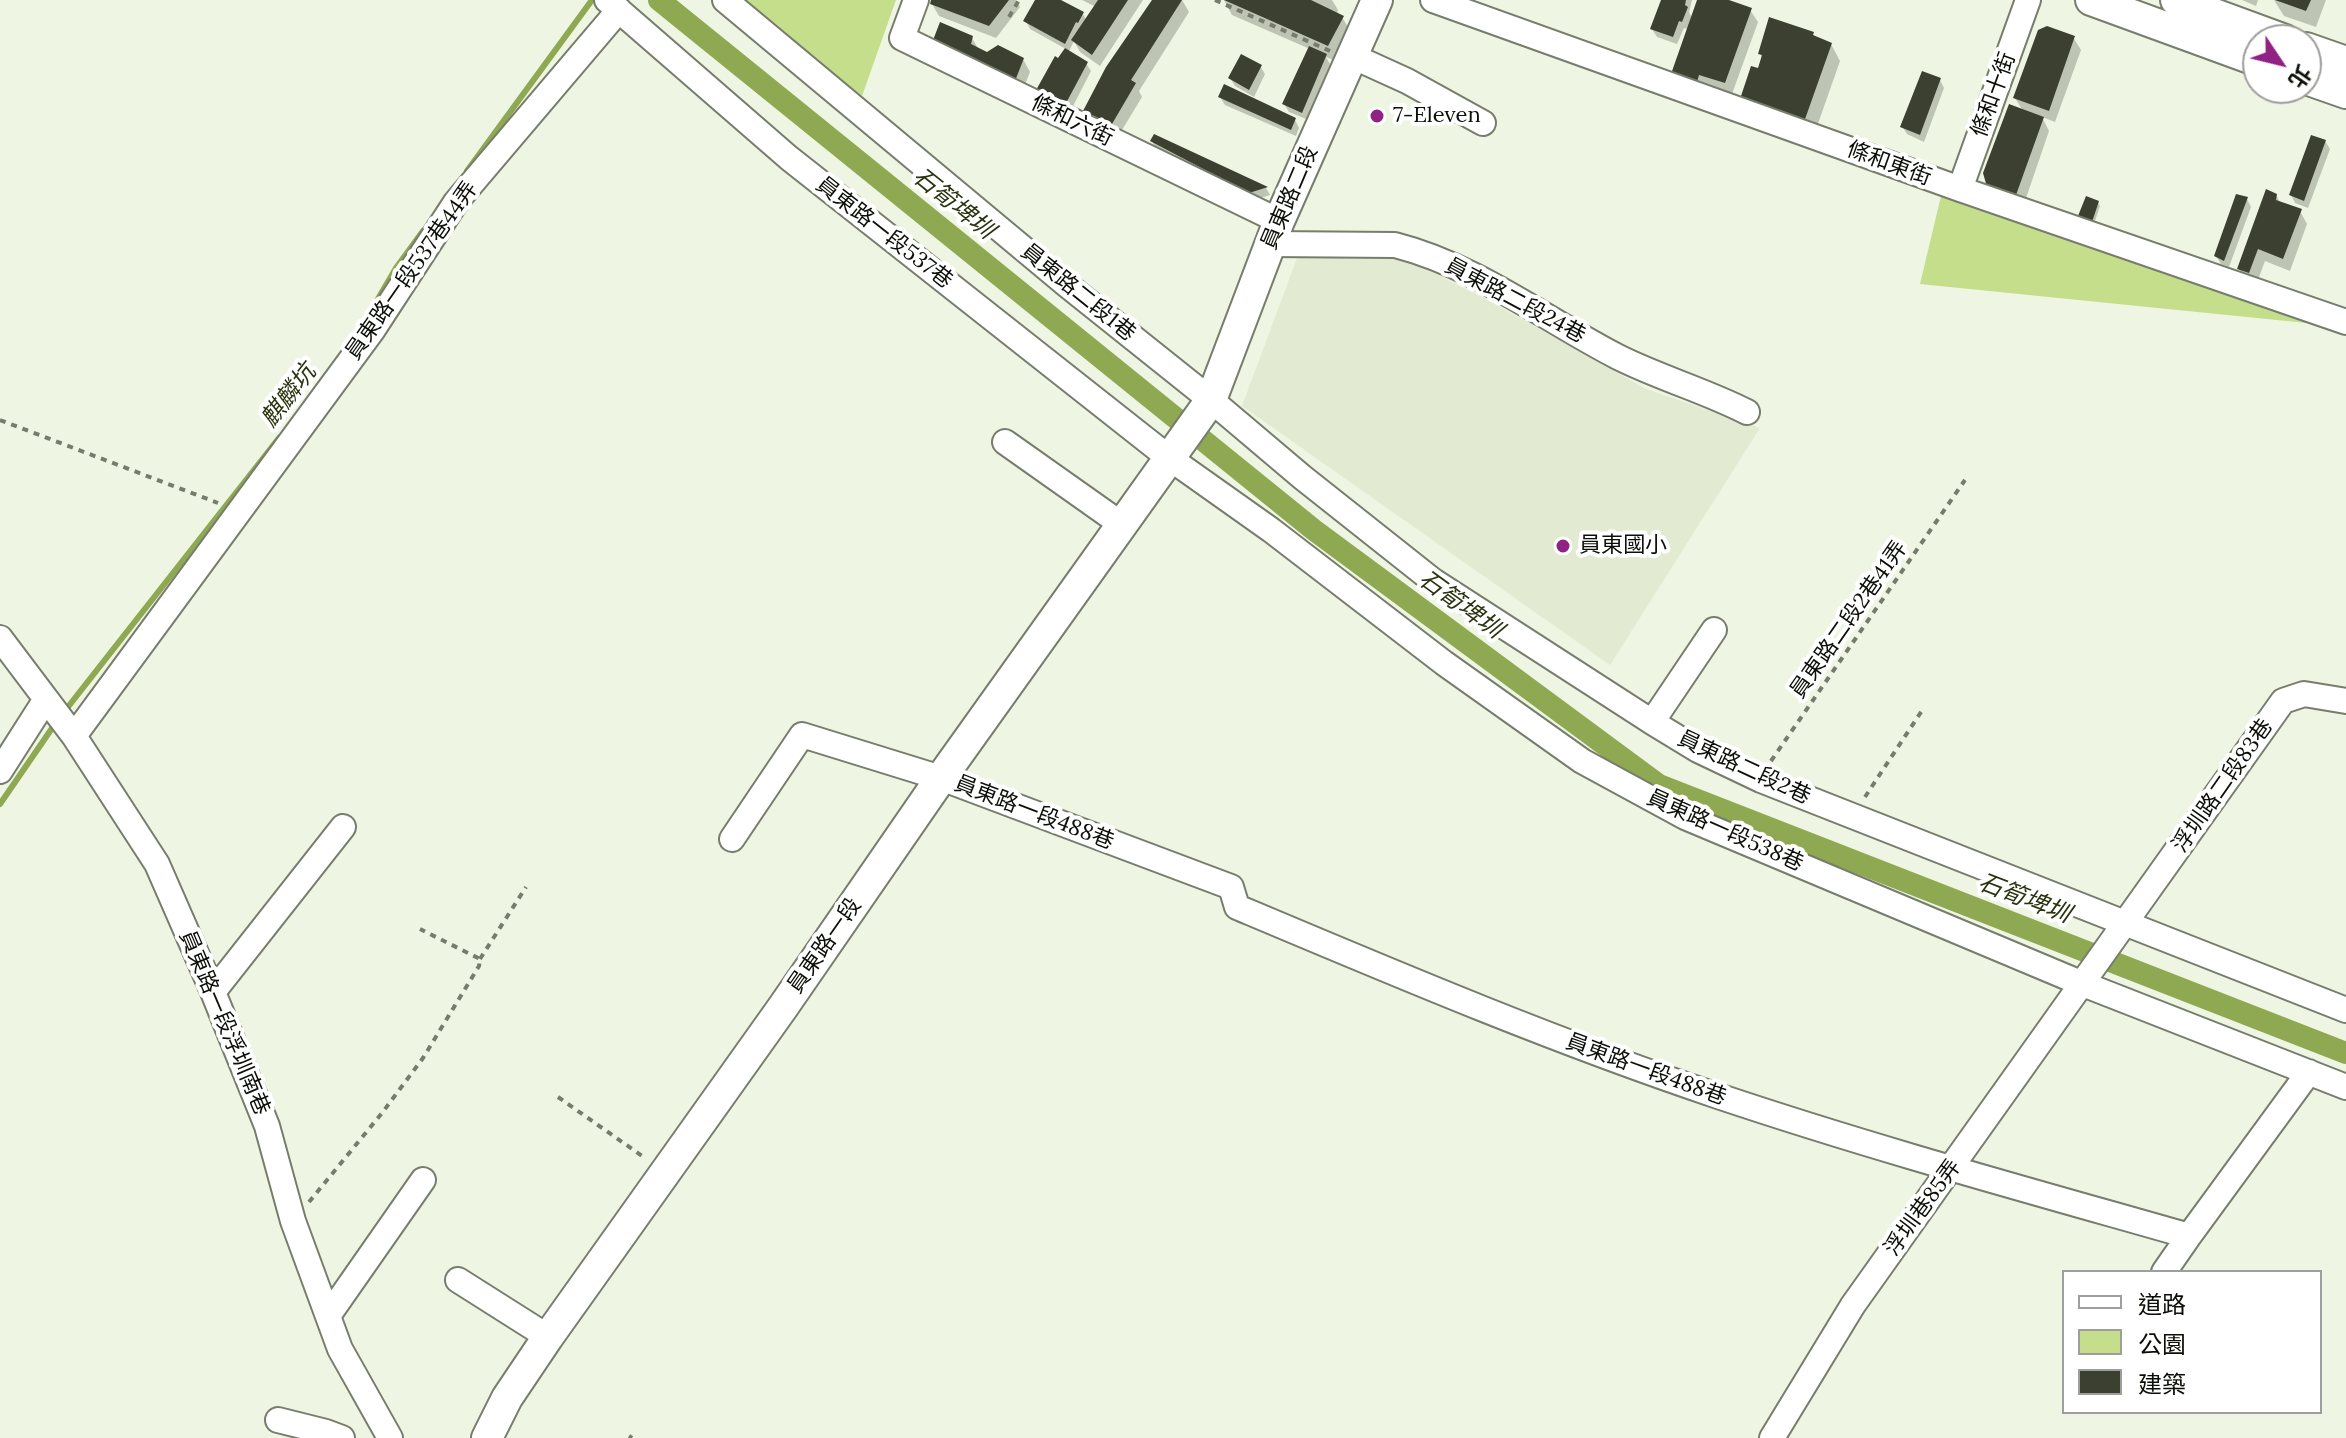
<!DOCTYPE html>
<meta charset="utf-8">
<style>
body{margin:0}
#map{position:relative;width:2346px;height:1438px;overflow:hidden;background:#eef5e2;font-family:Lora,"Noto Sans TC",serif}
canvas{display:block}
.legend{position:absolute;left:2062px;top:1270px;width:260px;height:144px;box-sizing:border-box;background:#fff;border:2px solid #9e9f9c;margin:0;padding:10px 14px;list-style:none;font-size:24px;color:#0c0f08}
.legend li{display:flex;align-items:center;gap:16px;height:40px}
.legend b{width:40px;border:2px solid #9e9f9c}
.north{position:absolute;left:2242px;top:24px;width:80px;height:80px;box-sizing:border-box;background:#fff;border:2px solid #9e9f9c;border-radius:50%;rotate:125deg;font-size:22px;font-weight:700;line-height:32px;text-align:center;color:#0c0f08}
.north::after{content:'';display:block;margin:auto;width:28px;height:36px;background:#902284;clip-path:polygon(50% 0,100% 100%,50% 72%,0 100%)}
</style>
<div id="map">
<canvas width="2346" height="1438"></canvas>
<ul class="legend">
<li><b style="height:10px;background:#fff"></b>道路</li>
<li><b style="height:22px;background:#c4de8c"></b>公園</li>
<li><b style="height:22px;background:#3b4031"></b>建築</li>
</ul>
<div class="north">北</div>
</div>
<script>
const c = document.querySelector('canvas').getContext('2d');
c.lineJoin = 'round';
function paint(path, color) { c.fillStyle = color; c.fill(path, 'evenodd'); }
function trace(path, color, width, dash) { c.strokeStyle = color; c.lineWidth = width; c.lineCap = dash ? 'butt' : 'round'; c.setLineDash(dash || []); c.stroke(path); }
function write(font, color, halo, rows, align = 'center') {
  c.font = font + ' Lora,"Noto Sans TC",serif'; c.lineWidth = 8; c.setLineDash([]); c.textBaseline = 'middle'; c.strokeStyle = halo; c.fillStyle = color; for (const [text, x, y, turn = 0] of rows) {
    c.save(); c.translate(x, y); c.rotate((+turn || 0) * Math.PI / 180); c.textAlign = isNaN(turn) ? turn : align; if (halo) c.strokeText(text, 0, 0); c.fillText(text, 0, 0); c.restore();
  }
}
const built = new Path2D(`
 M1386 249 1486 299 1646 389 1760 428 1610 665 1242 406 1300 250Z`);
const green = new Path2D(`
 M742 0H896L862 96Z
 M1942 192 2346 327 1920 284Z`);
const shadow = new Path2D(`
 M933 0H1016L1020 7 996 38 939 16 932 4Z
 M1037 0H1057L1083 14 1086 20 1096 7 1082 0H1143L1100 66 1080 52 1074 41 1068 53 1086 63 1091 71 1070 112 1041 100 1066 49 1030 29 1026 21Z
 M1154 0H1182L1189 12 1139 91 1142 97 1119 135 1092 124 1085 111Z
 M1224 0H1332L1338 10 1337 14 1342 17 1352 34 1338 62 1326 57 1330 64 1306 119 1289 112 1284 104 1310 49 1232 15Z
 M1663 0H1692L1689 12 1692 18 1699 0H1723L1750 10 1758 22 1732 94 1706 87 1707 84 1680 75V79L1706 87 1704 94 1680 86 1673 73 1688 29 1684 28 1677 44 1657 37 1652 29Z
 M2242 0H2258L2256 6Z
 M2274 0H2326L2316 27 2284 16Z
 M1812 33 1815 38 1831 44 1840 61 1813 138 1759 70 1763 59 1760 54Z
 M2073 37 2081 50 2055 122 2042 117 2049 131 2023 207 1996 200 2023 111 2015 98Z
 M972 38 979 50 987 54 1023 59 1030 72 1022 92 940 61Z
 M1260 66 1265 74 1254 97 1235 86 1230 78Z
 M1940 80 1944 88 1924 142 1907 134 1902 126Z
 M1220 97 1295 120 1299 128 1296 136 1225 105Z
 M1155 137 1266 188 1270 195 1254 200 1156 149 1152 141Z
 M2325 141 2330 149 2308 208 2295 203 2291 195Z
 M2276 195 2281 204 2300 211 2307 224 2290 271 2265 261 2256 285 2246 282 2239 269Z
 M2247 199 2251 207 2229 267 2221 264 2216 256Z
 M2098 203 2100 206 2094 224 2082 219 2081 216Z`);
const stream = new Path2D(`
 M467 171 592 0
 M368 316 396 268 423 231
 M64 712 279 438
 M0 804 57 721`);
const canal = new Path2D(`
 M659 0 1314 530 1659 785 2346 1053`);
const building = new Path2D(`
 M931 0H1009L989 26 930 4Z
 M1035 0H1061L1084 12 1078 23 1076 22 1065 44 1023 21Z
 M1098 0H1128L1092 55 1071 40Z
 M1152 0H1182L1131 80 1136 83 1112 124 1083 111 1106 67Z
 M1224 0H1311L1344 16 1328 46Z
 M1661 0H1686L1685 5 1688 7 1682 22 1679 21 1673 37 1650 29Z
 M1697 0H1729L1752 8 1725 83 1699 75 1697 82 1671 74Z
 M2275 0H2311L2306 11Z
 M1769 17 1814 32 1813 35 1832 43 1804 122 1740 99 1751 66 1758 68 1762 55 1758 54Z
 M940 22 973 36 971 44 987 52 998 45 1024 58 1015 81 930 48Z
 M2047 26 2075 36 2049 111 2013 98 2038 30Z
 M1309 46 1327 54 1302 113 1282 104Z
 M1065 48 1088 62 1065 105 1035 92 1055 56 1058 58Z
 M1241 54 1262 65 1249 90 1228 78Z
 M1922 71 1941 78 1920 135 1900 127Z
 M1224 84 1296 118 1291 130 1218 97Z
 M2009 104 2044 117 2016 195 1987 187 1983 173Z
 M1154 134 1268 187 1249 193 1150 141Z
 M2311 135 2326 140 2304 201 2289 195Z
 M2266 189 2277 194 2276 200 2302 209 2283 259 2258 249 2249 273 2237 269Z
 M2236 194 2248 197 2224 261 2214 256Z
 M2086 196 2099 201 2092 222 2078 216Z`);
const path = new Path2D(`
 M1215 0 1330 51
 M1009 17 1019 0
 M0 420 218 503
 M1771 761 1965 480
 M1865 797 1923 709
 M480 959 526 887
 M558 1097 645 1158
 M309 1202 382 1113 423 1058 479 966 480 959 420 929
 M629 1436 632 1438`);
const minor = new Path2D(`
 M607 0 789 158 1168 457 1271 530 1444 663 1582 761 1685 817 2083 984 2346 1087
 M725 0 1067 285 1211 400 1302 477 1432 580 1652 722 1698 750 1761 780 2346 1010
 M916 0 902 38 1279 221
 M1433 0 1960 189 2346 322
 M1352 56 1407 81 1483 123
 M1960 189 2028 0
 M1270 244 1395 245C1477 266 1544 319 1618 357 1660 378 1706 391 1747 412
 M1005 442 1121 524
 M0 638 74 736 157 864 213 992 267 1126 293 1221 340 1349 390 1438
 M1652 722 1714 630
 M74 736 372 331 456 202 619 10
 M0 771 46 699
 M732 839 802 735 941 778 1231 887 1237 907C1396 974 1554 1041 1718 1096 1873 1148 2031 1191 2189 1236L2309 1072
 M213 992 343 827
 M2164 1272 2189 1236
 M458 1280 548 1337
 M328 1316 423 1180
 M278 1420 326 1432 342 1438
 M1772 1438 1853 1305 2283 701 2304 694 2346 701`);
const major = new Path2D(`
 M2091 0 2258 61
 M2176 0 2285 40
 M2306 48 2346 62
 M2306 79 2346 93
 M487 1438 507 1398 548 1337 783 1007 941 778 1211 400 1279 221 1377 0`);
const markers = [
 [1377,116,8,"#902284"],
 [1563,546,8,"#902284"]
];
const streetNames = [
 ["條和十街",1994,95,-70],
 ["條和六街",1072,121,26],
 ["條和東街",1889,164,20],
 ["員東路二段",1290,198,-67],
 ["員東路一段537巷",884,233,38],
 ["員東路一段537巷44弄",412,271,-55],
 ["員東路二段1巷",1078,293,39],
 ["員東路二段24巷",1515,301,28],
 ["員東路二段2巷41弄",1849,620,-55],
 ["員東路二段2巷",1744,768,25],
 ["浮圳路二段83巷",2223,786,-55],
 ["員東路一段488巷",1034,813,21],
 ["員東路一段538巷",1725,831,24],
 ["員東路一段",825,946,-55],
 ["員東路一段浮圳南巷",224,1023,67],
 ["員東路一段488巷",1646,1070,20],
 ["浮圳巷85弄",1923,1208,-54]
];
const poiNames = [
 ["7-Eleven",1393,116],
 ["員東國小",1579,546]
];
const waterNames = [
 ["石筍埤圳",953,204,39],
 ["麒麟坑",289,396,-52],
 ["石筍埤圳",1460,605,36],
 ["石筍埤圳",2024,899,21]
];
paint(built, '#e2ebd1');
paint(green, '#c4de8c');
paint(shadow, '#0003');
trace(stream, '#8fa852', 6);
trace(canal, '#8fa852', 22);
paint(building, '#3b4031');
trace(minor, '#777d6c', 28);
trace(major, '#777d6c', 34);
trace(path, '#767b6e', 4, [6, 6]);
trace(minor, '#fff', 24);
trace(major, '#fff', 30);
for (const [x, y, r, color] of markers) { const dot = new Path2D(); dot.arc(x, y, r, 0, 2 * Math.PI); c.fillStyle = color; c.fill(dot); trace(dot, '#fff', 3); }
write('22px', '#0c0f08', '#fff', streetNames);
write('22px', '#0c0f08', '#fff', poiNames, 'left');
write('italic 24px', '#29340f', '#fff', waterNames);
</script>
